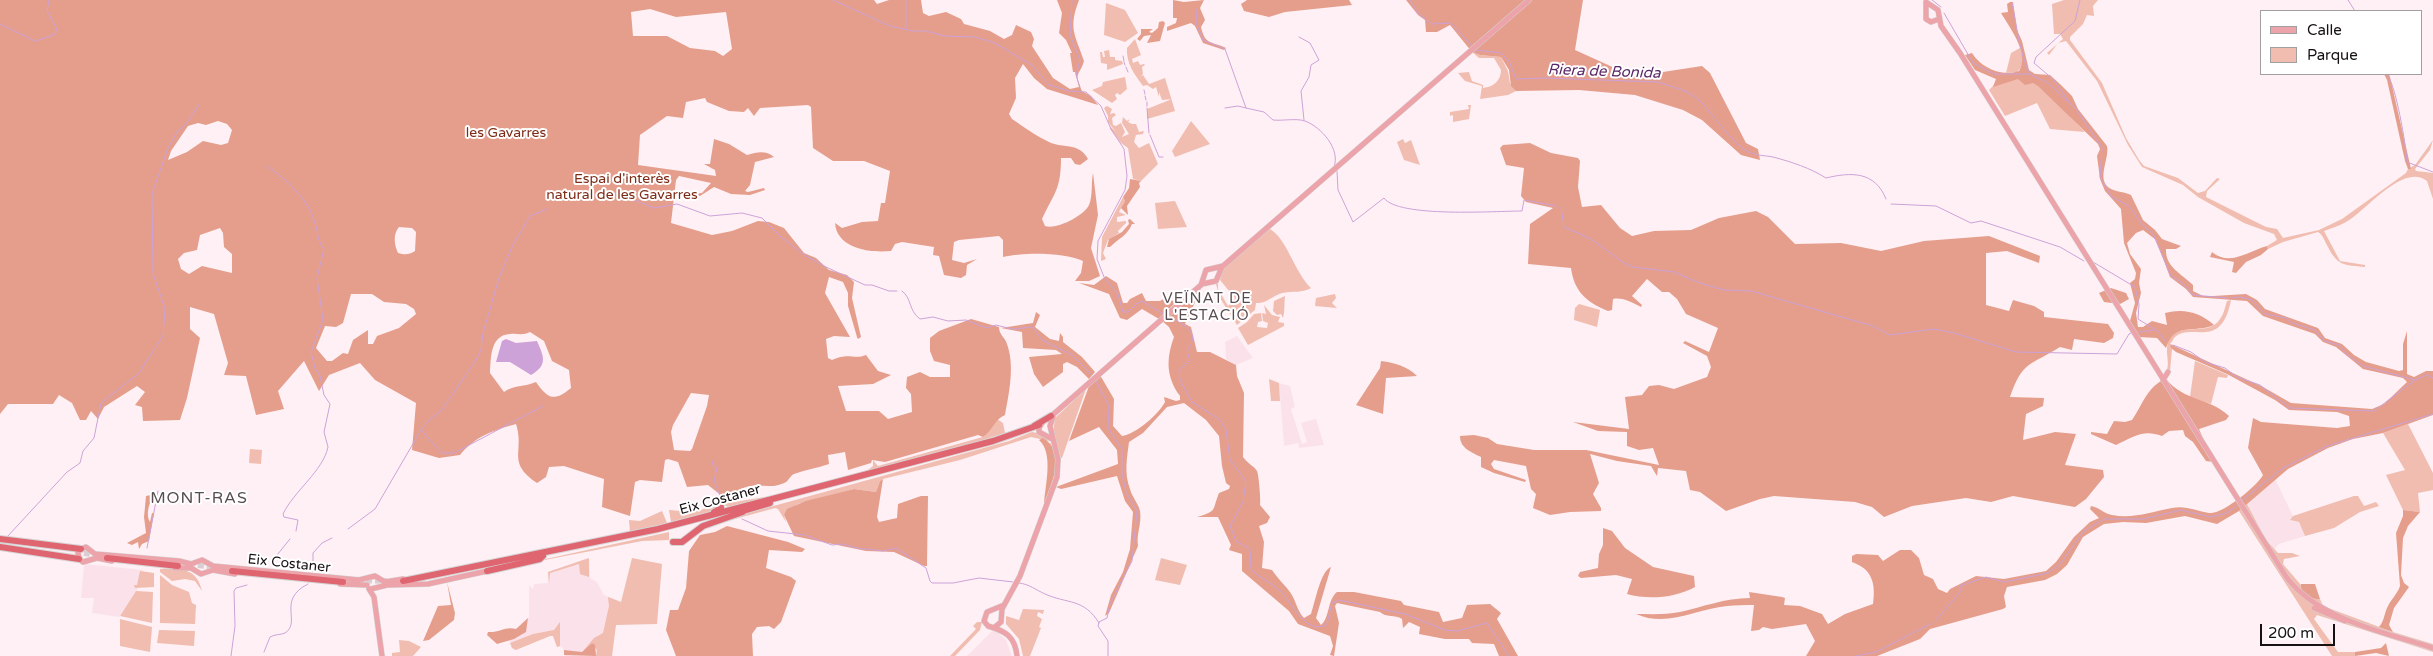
<!DOCTYPE html>
<meta charset="utf-8">
<style>
body{margin:0}
#map{position:relative;width:2433px;height:656px;overflow:hidden;background:#fef0f4;font-family:"Varela Round",sans-serif}
canvas{display:block}
.legend{position:absolute;left:2260px;top:10px;width:162px;height:65px;box-sizing:border-box;background:#fff;border:1px solid #a29fa0;margin:0;padding:6px 9px;list-style:none;font-size:15px;color:#161012}
.legend li{display:flex;align-items:center;gap:10px;height:25px}
.legend b{width:25px;border:1px solid #a29fa0}
.scale{position:absolute;left:2260px;top:624px;width:75px;height:22px;box-sizing:border-box;border:2px solid #161012;border-top:0;padding-left:6px;font-size:15px;line-height:18px;white-space:nowrap;color:#161012;-webkit-text-stroke:4px #fff;paint-order:stroke}
</style>
<div id="map">
<canvas width="2433" height="656"></canvas>
<ul class="legend">
<li><b style="height:6px;background:#eca3aa"></b>Calle</li>
<li><b style="height:14px;background:#f0bdb0"></b>Parque</li>
</ul>
<div class="scale">200 m</div>
</div>
<script>
const c = document.querySelector('canvas').getContext('2d');
c.lineJoin = 'round';
function paint(path, color) { c.fillStyle = color; c.fill(path, 'evenodd'); }
function trace(path, color, width, dash) { c.strokeStyle = color; c.lineWidth = width; c.lineCap = dash ? 'butt' : 'round'; c.setLineDash(dash || []); c.stroke(path); }
function write(font, color, halo, rows, align = 'center') {
  c.font = font + ' "Varela Round",sans-serif'; c.lineWidth = 4; c.setLineDash([]); c.textBaseline = 'middle'; c.strokeStyle = halo; c.fillStyle = color; for (const [text, x, y, turn = 0] of rows) {
    c.save(); c.translate(x, y); c.rotate((+turn || 0) * Math.PI / 180); c.textAlign = isNaN(turn) ? turn : align; if (halo) c.strokeText(text, 0, 0); c.fillText(text, 0, 0); c.restore();
  }
}
const built = new Path2D(`
 M1237 336 1253 358 1236 365 1226 359 1225 342Z
 M1279 383 1290 386 1295 407 1291 409 1302 444 1307 442 1301 423 1316 419 1324 445 1299 448 1298 443 1284 446Z
 M2275 479 2293 516 2290 520 2299 522 2305 536 2279 544 2274 549 2266 540 2247 504Z
 M589 558 590 578 597 582 604 595 621 602 615 624 612 656H565L563 648 560 646 557 647 553 636H550L514 650 509 640 505 641 503 635 519 627 529 617V585L533 589 534 584 548 583V572Z
 M84 564 143 570 137 590 119 617 92 613 94 598H81Z
 M992 631H996L1006 640 1012 656H967Z`);
const green = new Path2D(`
 M2064 0H2098L2093 6 2094 16 2087 15 2083 24 2070 37V40L2102 83 2126 138 2139 160 2144 166 2178 178 2198 193 2205 191 2217 178 2220 179 2207 191 2206 197 2266 227 2277 229 2283 238 2319 230 2342 219 2406 173 2408 169 2415 165 2433 140 2430 150 2415 169 2416 171 2433 173V199L2427 181C2403 162 2366 211 2346 222 2339 226 2331 228 2324 231L2340 261 2365 265V267C2344 265 2337 266 2327 245 2324 240 2323 235 2318 232L2283 242 2268 249 2267 246 2277 240 2274 234 2244 223 2198 197 2183 185 2142 167 2128 145 2097 81 2066 41 2058 43 2049 55 2047 53 2063 39 2060 34H2054L2052 4Z
 M1106 3 1125 10 1138 33 1125 42 1104 35Z
 M1135 39 1141 55 1132 59 1133 63 1138 61 1140 65 1144 64 1145 65 1142 67 1143 74 1140 77 1143 75 1149 84 1165 78 1175 111 1147 119V109L1172 99 1162 100 1159 92V97L1156 87 1153 89 1147 85 1143 86C1134 74 1126 63 1127 48Z
 M2020 48C2023 57 2025 65 2017 72L2006 73 2011 53Z
 M1109 50 1110 57H1115V60L1122 61 1123 64 1107 70V64L1101 63 1100 52H1102L1103 57H1105L1104 51Z
 M1472 52 1480 55 1501 57 1508 71 1510 83 1516 91 1508 95 1480 99 1482 86 1465 81 1458 73 1469 72 1472 81 1483 85V88C1494 87 1501 80 1501 70L1494 58H1479Z
 M1125 77 1127 89 1120 95 1117 93 1115 95 1117 99 1112 103 1092 90 1102 86 1103 82Z
 M2016 77 2036 81 2085 132 2050 129 2037 103 2005 116 1989 90 1994 85Z
 M1468 105H1471L1469 119 1453 122V115L1450 116V112L1469 109Z
 M1107 106 1112 109 1110 114 1114 113 1116 115 1112 118 1113 125 1116 126 1121 123 1125 132 1122 137 1129 134 1122 123 1123 117 1127 121 1130 119 1128 122 1132 124H1136L1139 132 1144 131 1143 134 1136 135 1134 142 1139 148 1149 143 1158 164 1141 181 1133 179 1128 148 1121 143 1110 129V126L1116 132 1108 122V116L1104 108Z
 M1191 121 1210 144 1175 157 1172 151Z
 M1403 139 1405 143 1411 140 1420 165 1404 160 1397 142Z
 M1123 197 1125 201 1119 212 1126 215 1117 217V222L1126 221V223L1118 231 1119 233 1108 240 1103 253 1106 259 1101 261 1102 237Z
 M1175 201 1187 227 1158 229 1155 203Z
 M1270 229C1287 239 1295 273 1311 288 1304 293 1291 291 1282 293 1272 296 1266 304 1256 303L1255 310 1237 325 1220 298 1216 284H1218V289L1228 306 1235 298 1220 280 1222 269Z
 M1335 294 1336 298 1332 303 1337 308 1315 306 1316 298Z
 M1285 296C1284 304 1285 311 1283 318L1281 314 1277 315 1273 311 1274 301Z
 M2231 300C2221 352 2191 321 2174 338 2173 340 2172 342 2170 344L2172 349 2170 371 2167 370C2170 360 2164 351 2169 340 2180 320 2208 338 2220 319 2224 314 2225 307 2227 301Z
 M1579 304 1600 310 1597 327 1574 320 1575 308Z
 M1264 305 1272 315 1280 317 1278 322 1284 323V326L1248 345 1238 328 1247 322 1254 314 1261 313 1262 321 1258 322 1257 327 1267 328 1268 323 1263 321 1262 313 1266 314Z
 M2195 361 2228 375 2227 378 2218 377 2211 404 2190 397Z
 M1269 379 1279 383 1280 401H1271Z
 M1086 389 1062 458H1061L1053 434 1055 418Z
 M997 419 1003 423 1005 433 961 447 728 507 723 504 776 495 868 470 873 466V460L878 466 983 437Z
 M2408 424 2433 473V490L2418 493 2420 512 2403 510 2386 475 2405 470 2383 433Z
 M1032 432C1055 435 1060 461 1053 480L1055 456 1049 441 1031 437 960 460 883 479 880 481 876 492 854 489 824 497 798 504 784 515 786 522 778 509 775 508 713 525 730 518 1009 441Z
 M250 449 262 450 261 464 249 463Z
 M2354 496H2358L2364 506 2376 502 2379 506 2360 512 2334 528 2305 536 2299 522 2290 520 2293 516Z
 M714 502 719 503 717 510 671 522 669 510C688 511 698 516 714 502Z
 M2247 504 2266 540 2278 553H2292L2300 556 2284 559 2283 564 2312 598 2320 599 2323 606 2393 632 2433 644V652L2317 615 2314 619 2338 652H2355V656H2332L2239 511Z
 M662 511 667 523 630 532 629 520 640 521Z
 M669 532V540L642 541 514 566Z
 M589 558V577L580 574 579 564 550 573 549 583 548 572Z
 M632 558 662 564 657 624 616 625 612 656H596L597 650 592 643 583 651 594 638 603 633 609 606 608 597 621 602Z
 M1161 558 1187 565 1180 585 1155 580Z
 M160 569C181 568 197 568 202 591L195 581 185 579 172 581 160 572Z
 M140 571 154 573V587L135 588 134 585H137Z
 M160 575 172 585 189 592 192 603 196 605 195 624 160 623Z
 M136 591 153 592 152 623 120 616Z
 M1023 609 1044 610 1043 614 1038 612 1037 616 1042 619 1039 627 1041 628 1030 656H1023L1019 639 1006 624V616L1019 620Z
 M120 619 152 627 150 652 120 646Z
 M560 622V646L557 647 553 636H550L516 650 512 648 510 643 533 634 554 630Z
 M977 622H982L980 630 955 656H950L976 629 973 626Z
 M159 630 195 631 194 646 157 643Z
 M399 640 409 641 421 647 413 656H392V653L400 652Z`);
const forest = new Path2D(`
 M0 0H874L877 4 889 0H921L923 13 929 16 946 12 961 19 964 24 990 31 1004 39 1012 35 1016 25 1031 32 1034 39 1032 46 1053 78 1070 89 1079 87 1075 72H1073L1070 53H1072L1066 40 1059 33 1062 13 1057 0H1079C1068 29 1075 34 1084 61 1080 76 1073 71 1082 91L1091 96 1098 105 1047 89 1034 78 1023 64 1015 78 1016 98 1009 114 1012 119C1024 127 1036 136 1049 142 1064 149 1079 142 1088 159L1080 165 1075 164 1071 158H1061C1061 190 1054 193 1042 219L1045 226C1056 230 1084 216 1089 205 1093 196 1091 182 1093 173L1098 215 1091 248 1100 276 1089 281H1075L1081 273 1083 261C1064 252 1023 252 1003 257V240L999 236 959 240 954 242 952 260 964 263 977 259 967 265 966 275 961 278 944 275 939 256 933 255 934 247 902 242 895 244 891 251C870 253 837 249 835 223L842 228 862 222 878 221 881 203H885L890 171 864 161H833L813 148 811 107 808 105 760 108 754 116 748 108 744 112 729 111 707 102 705 98 686 102 683 118 667 116 640 135 638 165 716 176 715 170 704 164H710L714 139 729 144 747 155C757 152 766 150 774 157L755 162 750 185 745 191 748 192 764 188 765 190 750 195 731 194 714 187 700 196H689L688 194 702 193 711 183 679 176 676 180 671 223 712 235 732 231 758 221 769 222 784 228 804 253 816 258 829 270 847 275 854 282 852 298 861 337 858 339 857 337 848 306V293L843 282 829 277 825 293 850 337 834 336 826 339 828 358 832 360C849 352 854 360 866 355L878 371 891 375 873 384 838 386 846 411H879L888 419 912 412 911 394 906 388 907 377 920 372 930 377H950V365L934 361 930 351V338L939 331 971 319 999 327C999 335 1005 337 1007 344 1015 366 1009 393 1005 415 994 420 993 430 983 437L978 435 885 462 872 460 871 463 848 470 845 452 828 455 829 464C817 468 805 470 794 474 790 476 789 480 786 482 765 493 755 476 730 496H722L708 485 687 487 678 462 668 459 665 460 662 482 640 480 635 482 630 516 602 507 604 479 564 466 549 467 546 477 537 483C506 462 525 452 516 424 494 430 474 437 460 455L439 458 412 450 416 403 375 380 360 363 329 375 319 391 304 361 278 391 284 409 256 415 246 376 224 375 228 363 214 314 190 307V329L200 338 187 398 180 420 143 421 142 407 135 405 145 392 137 386 104 407 98 419 91 411 86 420H80L72 403 59 395 53 404H8L0 414ZM650 9 676 17 726 12 732 49 723 56 715 51 690 48 667 36H633L631 12ZM218 121 227 124 232 130 228 143 221 145 203 141 187 152 168 160 171 151 188 126 198 123 206 125ZM399 227 412 228 416 232 415 251C409 255 405 255 398 253 394 244 393 234 399 227ZM220 228 223 233 224 247 232 254V273L202 266 189 274 181 269 178 259 184 253 197 250 200 235ZM351 294H372L384 302 406 304 414 309 416 314 399 328 377 336 373 344H368V330L353 340 348 354 343 353 332 361H327L316 348 325 326 336 327 343 323ZM530 332 544 341 552 361 569 370 571 388C554 402 548 399 536 382 525 387 513 385 504 392L490 373C491 358 490 335 510 334 518 333 522 336 530 332ZM691 393 709 395 707 406 692 449 690 451 674 450 671 432 673 425Z
 M1173 0 1184 2 1204 0 1200 8 1205 20 1201 27C1205 45 1211 41 1226 48L1224 50 1203 43 1195 26 1191 23 1167 31V27L1176 23 1177 18H1173Z
 M1247 0H1349L1352 5 1285 12 1269 17 1244 11 1241 4Z
 M1406 0H1583L1575 50 1628 74 1663 72 1702 66 1710 73 1746 143 1758 149 1760 160 1741 155 1702 120 1683 110 1635 95 1579 90 1516 91 1511 86 1509 70 1501 57 1480 55 1472 52 1450 25 1437 32H1426L1425 20 1418 15Z
 M2010 2H2013L2017 30 2022 41 2029 70 2035 74 2050 75 2061 85 2072 96 2078 109 2107 146C2110 158 2095 181 2111 189 2117 192 2125 192 2131 195L2143 220 2155 230 2162 239 2181 246 2176 249H2166C2165 267 2182 274 2193 285V291L2203 296H2213L2246 294 2257 300 2265 309 2318 328 2325 338 2342 344 2354 355 2366 362 2399 371 2403 370V344L2407 331V374L2414 377 2426 371H2433V415L2383 433 2353 439 2328 448 2288 469 2239 511 2217 524 2185 516 2146 523 2123 522 2104 524 2083 537 2067 565 2057 574 2045 580 2007 587 2004 596 2006 607 2003 609 1930 629 1920 639 1877 656H1806L1815 641 1806 624 1772 629 1763 627 1759 630 1751 631 1754 605C1745 605 1736 605 1727 606 1696 609 1667 628 1636 614 1650 614 1665 615 1680 612 1703 607 1725 598 1750 598L1749 592 1782 597 1785 598 1784 605 1800 606 1822 614 1828 624 1845 614 1873 604C1876 583 1872 569 1852 562V556L1856 554 1878 555 1883 561 1900 550H1911L1919 558 1924 575 1933 579 1938 589 1947 593 1950 589 1976 576 2004 579 2046 571 2056 562 2074 537 2090 522 2099 518 2090 509 2091 506C2099 507 2104 514 2112 515 2133 519 2151 512 2172 508 2185 505 2197 511 2209 513 2222 515 2257 486 2263 475L2248 448 2253 418 2261 422 2337 428 2350 426 2349 416 2337 412 2289 410 2275 400 2227 374 2176 352 2171 348 2170 344 2263 387 2291 403 2372 409 2384 404 2407 382 2403 378 2363 369 2336 347 2323 342 2315 334 2263 316 2247 301 2193 297 2186 289 2170 277 2156 240 2143 230 2136 233 2127 243 2130 254 2141 269 2139 283 2141 293 2136 313 2138 327H2143L2152 321 2167 325 2165 313C2183 308 2200 312 2214 325 2193 334 2175 321 2166 348L2157 338 2139 337 2130 321 2135 303 2130 283 2135 279 2136 273 2124 243 2121 209 2105 191 2100 179 2097 156 2100 149 2098 144 2038 86 2033 83 2025 85 2018 79 1993 87 1996 79 1975 70 1965 55 1972 53C1981 68 2002 77 2019 71 2030 54 2010 28 2001 13L2008 12 2007 4Z
 M1159 22 1163 21 1165 23 1160 41 1147 43 1151 35 1144 36 1140 41 1137 39 1141 34V29H1153L1149 32 1152 33 1158 28Z
 M2384 74H2389L2390 77 2411 169H2408L2405 161 2387 80Z
 M1530 143 1551 153 1578 158 1580 161 1578 187 1582 207 1601 205 1620 228 1632 236 1654 231 1691 230 1719 218 1756 211 1768 217 1795 244 1841 243 1881 251 1924 241 1989 236 2040 256 2039 263 2007 251 1986 253V305L2009 311 2013 300 2034 306 2044 312V317L2108 324 2114 333 2113 338 2104 343 2074 339 2072 350 2060 347C2030 366 2023 360 2010 397L2044 398 2043 406 2026 414 2023 440 2055 432 2076 434 2065 465 2103 470 2104 477 2086 499 2075 507 2013 496 1991 502 1966 498 1912 506 1884 517 1872 507 1855 502 1774 496 1760 499 1726 511 1700 492 1690 490 1686 471 1658 468 1657 476 1651 466 1617 461 1590 454 1599 483 1593 494 1601 508V511L1570 512 1550 515 1533 508 1536 494 1531 489 1526 466 1494 460 1491 464 1494 469 1526 480 1525 482 1494 473 1481 467V457C1471 452 1460 448 1460 436L1474 435 1488 438 1497 444 1534 450H1586L1659 465 1653 448 1639 450 1627 446V432L1598 431 1573 422 1629 429 1625 397 1642 395 1649 386 1659 385 1674 389 1707 377 1711 367 1707 356 1683 343 1685 341 1709 352 1718 328 1686 314 1677 299 1669 292H1662L1647 279 1632 296 1642 305 1641 307C1633 303 1623 297 1613 299L1612 310 1608 311C1586 302 1574 291 1571 268L1528 264 1530 224 1553 208 1526 202 1521 196 1524 168 1506 165 1500 148 1503 145Z
 M1130 179 1141 181 1139 183 1140 187 1127 206 1128 215 1121 208 1125 201 1123 197 1129 188Z
 M1130 219 1135 224H1132C1128 235 1118 239 1110 247H1107L1109 239 1122 232 1129 224 1128 220Z
 M2267 246 2268 249 2261 255 2246 262 2236 273 2232 272 2234 262 2210 257 2212 252C2230 267 2248 251 2267 246Z
 M1106 276 1117 283 1123 303H1127L1130 299 1142 293 1146 301H1160L1165 298 1176 302 1159 319 1142 309 1127 320 1120 318 1109 294 1079 283 1094 285Z
 M2111 288 2126 293 2129 299 2120 304 2104 302 2099 293Z
 M1201 289 1185 324 1191 327 1197 352H1210L1236 365 1237 376 1244 393 1243 457C1247 463 1254 466 1257 471 1259 475 1261 504 1260 505L1270 517 1267 523 1259 526 1264 542 1262 568 1272 570C1277 578 1285 585 1290 592 1296 600 1297 611 1304 618L1311 614C1315 602 1321 570 1331 567L1316 618 1321 625C1330 618 1327 600 1337 592H1354L1401 601 1404 605 1439 612 1443 622 1462 618 1467 605 1490 604 1501 613 1497 619 1518 656H1499L1494 644 1472 643 1469 639H1445L1419 634 1420 627 1409 622 1403 628 1402 619C1395 614 1386 618 1380 612L1337 603 1335 606 1339 623 1334 656 1330 655 1333 646 1330 636 1298 624 1289 611 1242 571V554L1229 550 1231 545 1218 517H1197C1218 511 1212 510 1219 493L1229 489 1230 486 1226 483 1222 466 1219 436 1206 420 1184 403 1167 407 1143 433 1129 442C1127 458 1124 473 1130 489 1132 497 1138 503 1140 511 1142 524 1136 534 1138 546L1109 613 1105 616 1111 595 1123 572 1130 549 1133 512 1125 501 1117 476 1061 489 1056 487 1118 464 1117 450 1099 427 1069 441 1089 386 1100 375 1114 399 1113 426 1122 436C1136 434 1159 414 1165 402L1164 397 1176 401 1180 400V396C1166 377 1166 359 1174 337L1169 327 1162 321Z
 M1036 312 1040 315 1035 327 1050 339 1059 341 1060 333 1063 337V342L1082 357 1095 372 1089 379 1077 367 1067 362 1063 364V372L1043 387 1034 374 1029 357 1062 354 1056 350 1023 348 1022 332 1001 328 1033 323Z
 M1381 361C1395 363 1407 366 1417 376L1386 378 1383 414 1356 405 1380 368Z
 M2166 379C2185 402 2209 397 2229 416L2226 420 2199 429 2213 462 2206 461 2193 442 2185 436 2183 430 2169 431 2162 436C2143 429 2133 437 2116 445L2091 434V432L2107 434 2114 421 2125 422 2132 420C2143 404 2148 385 2166 379Z
 M1043 438C1067 452 1051 486 1044 504 1045 486 1054 453 1039 440Z
 M883 479 877 517 879 522 897 518 898 504 921 496H928L927 566H924L894 552 866 551 794 536 784 515 787 509 806 501 854 489 876 492 880 481Z
 M151 495 153 498C148 504 146 516 150 522L152 513H154L149 541 142 544 139 549 138 542 132 545 127 543 146 533 144 517 146 496Z
 M2403 510 2420 512 2408 526 2403 538 2401 575 2404 583 2409 587 2394 608 2389 625 2393 632 2379 627C2384 621 2384 615 2387 608 2390 600 2397 595 2400 586L2396 533 2403 516Z
 M727 526 788 542 805 549 802 552 769 550 766 568 791 577 796 581 781 622 774 629 769 626 757 627 752 634 753 656H676L666 630 670 610H678L686 588 689 551 700 535 715 532Z
 M1603 528 1612 531 1625 548 1653 567 1694 576 1695 587C1675 598 1648 600 1627 594L1632 579 1616 575 1581 578 1578 576 1580 572 1598 568 1599 554 1603 545Z
 M447 582 455 613 454 620 429 640 423 641 438 606 451 605Z
 M2301 584H2315L2320 599C2311 600 2300 593 2301 584Z
 M528 618 526 632 514 639 497 644 487 635 488 632C499 633 505 626 516 629Z
 M592 643 595 645 596 656 564 655V650L582 652Z
 M2386 643 2389 656 2376 653 2355 656V652L2381 648Z`);
const water = new Path2D(`
 M506 339 516 343 537 341C544 357 548 365 531 375L510 362H496L502 341Z`);
const stream = new Path2D(`
 M833 0 890 26 913 31H926L945 36 975 37 995 43 1032 65 1049 85 1069 91 1086 92 1101 106 1111 129 1124 149 1127 176 1125 190 1098 241 1097 259 1104 277 1118 294 1123 312H1128L1136 304 1142 301 1163 314
 M906 0V28
 M1072 0 1070 35 1080 60 1076 75 1080 87
 M1410 0 1418 13 1432 24 1451 23 1472 46
 M1932 0 1941 7
 M2348 0 2355 11
 M2012 3C2017 25 2019 53 2030 74
 M1197 9 1196 23 1203 40 1225 49 1246 108 1264 112 1273 120C1283 121 1296 118 1305 121 1321 127 1341 149 1334 167
 M1944 13 1973 63 1994 74H2030L2048 83 2077 110 2102 148 2100 177 2112 197 2129 206 2143 225 2153 234 2171 276 2184 284 2193 295 2227 298
 M0 24 35 41 54 35 57 29 47 11 49 0
 M1299 37 1310 43 1319 60 1311 65 1309 77 1301 91 1304 120
 M1476 50 1501 53 1509 61 1516 79 1546 78 1658 82C1672 87 1689 90 1700 101 1715 116 1726 136 1744 149 1754 156 1762 155 1773 157 1792 162 1810 168 1826 178 1851 172 1875 171 1886 199
 M1123 56 1124 61
 M1124 62 1125 65
 M1126 67 1128 72
 M2387 74C2396 85 2406 145 2407 162L2433 172
 M1144 90 1145 94
 M1145 96 1146 100
 M1147 102V106
 M2069 102 2054 80 2034 63 2036 57 2075 21 2080 0
 M1147 108 1149 133
 M1225 108 1238 106 1246 108
 M1150 135 1159 157H1163
 M267 166C286 179 309 200 315 223 319 235 316 238 324 249L317 278 323 320 311 352 315 368 320 376 324 395 330 404 324 432 328 447C323 471 294 491 283 514L284 517 298 520 296 531
 M1337 171 1338 190 1353 222 1384 198C1398 218 1496 211 1522 211L1524 200 1556 206
 M567 197 618 193 654 208 677 204 710 216 742 213 762 218 781 237 806 256 826 267 865 285H872L889 291H897
 M1891 204 1936 206 1971 223 1981 221 2060 247 2084 261
 M1561 207 1564 227 1591 239 1624 263 1633 267 1674 272 1700 283 1724 290 1751 291 1873 326 1890 335 1934 329 1954 333 2016 352 2117 354 2129 334 2131 333
 M2093 262 2135 287 2139 304 2138 319 2159 332
 M902 291C912 298 908 310 920 319L933 317 948 321 966 320 986 328 996 325 1012 329 1033 327 1042 340 1072 355 1091 374
 M2231 298 2240 297 2252 300 2265 314 2286 318 2292 323 2315 330 2324 341 2339 345 2345 353 2363 366 2415 380 2427 375 2433 378
 M1170 317C1186 326 1201 332 1187 351L1190 360 1179 371 1180 380 1192 402 1219 419 1226 430 1230 460 1246 481 1243 502 1230 526 1236 541 1250 549 1251 570C1260 577 1272 583 1280 591 1292 601 1306 637 1327 624L1332 603 1339 600 1405 614 1445 630 1457 631 1487 623 1509 656
 M2139 332 2153 330
 M2160 334 2165 341
 M2173 345 2191 352 2205 362 2225 368 2237 377 2260 385 2290 408 2374 411 2415 380
 M1096 381 1109 406 1108 428 1122 449V473L1126 492 1137 511 1132 561 1110 604 1107 618 1099 622 1098 626 1108 641V656
 M421 430 442 453H454L543 406
 M712 461 713 465 717 468 714 481 721 498
 M2241 501 2283 468 2327 446 2433 414
 M742 519 768 531 805 535 832 545 843 544 857 548 883 551 896 548 926 568 930 581 932 583H953L979 578 1013 582
 M348 529 375 509 421 430 430 419 441 411 476 360 481 350 483 333 499 278 512 247 530 216 547 209
 M7 537 67 472 80 463 83 451 94 438 101 403 139 373 163 336 165 309 153 273 152 194 168 148 177 132 185 125 199 105
 M147 548 158 491
 M273 560 290 539
 M313 571V553L322 543 332 538
 M1019 583C1029 584 1036 590 1045 594 1067 604 1084 598 1099 623
 M1936 620 1960 592V586L1986 577 2004 582 2048 573 2061 563 2084 531 2104 519H2143L2181 510 2210 517 2227 513 2236 506
 M264 652 270 637C275 634 281 635 285 633 302 622 276 600 308 584
 M231 656 235 626 234 591 236 588 247 585
 M1856 656 1876 652 1932 623`);
const highwayTunnel = new Path2D(`
 M75 552 99 555
 M189 564 216 567
 M357 580 387 581`);
const major = new Path2D(`
 M1926 2 1938 10 1941 26 1960 53 2287 578C2320 620 2384 632 2433 648
 M1926 3V19L1931 22 1939 19
 M1202 284 1216 281 1222 267
 M2163 380 2168 372
 M1048 419 1201 285 1206 270 1223 266 1529 0
 M1042 423 1039 428V432L1052 439
 M112 561 97 558 83 562 79 559 78 552 81 549 86 547 95 554 179 561 191 564 202 560 213 566 359 580 375 576 385 582 403 579
 M175 568H191L201 574 213 570 235 574
 M340 584 367 585
 M369 589 374 597 382 656
 M371 589 387 585 428 584 487 571
 M1004 605 987 612 984 621 988 626C1005 631 1015 636 1017 656
 M2314 608 2345 621
 M995 627 1001 622 1002 609 1020 576 1057 477 1058 459 1050 426 1053 417`);
const highway = new Path2D(`
 M1034 426 1051 416
 M714 512 721 508 720 500
 M739 512 770 503
 M0 539 81 549
 M673 542H682L703 526 743 512
 M0 547 79 559
 M107 558 178 566
 M232 571 343 582
 M487 571 540 559 543 556
 M403 581 658 529 993 441 1039 425`);
const parkNames = [
 ["les Gavarres",506,133],
 ["Espai d'interès",622,179],
 ["natural de les Gavarres",622,195]
];
const streetNames = [
 ["Eix Costaner",720,500,-15],
 ["Eix Costaner",289,564,6]
];
const waterNames = [
 ["Riera de Bonida",1604,72,2]
];
const neighbourhoodNames = [
 ["VEÏNAT DE",1207,299],
 ["L'ESTACIÓ",1207,316]
];
const quarterNames = [
 ["MONT-RAS",199,499]
];
paint(built, '#fbe2ea');
paint(green, '#f0bdb0');
paint(forest, '#e59e8c');
paint(water, '#cda2d8');
trace(stream, '#cda2d8', 1);
trace(highwayTunnel, '#dbced2', 6, [6, 3]);
trace(major, '#d5d4d4', 6);
trace(highway, '#d5d4d4', 8);
trace(major, '#eca3aa', 5);
trace(highway, '#df6571', 6);
write('14px', '#7e2b17', '#fff', parkNames);
write('14px', '#161012', '#fff', streetNames);
write('italic 15px', '#5a2667', '#fff', waterNames);
c.letterSpacing = '1px';
write('15px', '#5a4d51', '#fff', neighbourhoodNames);
c.letterSpacing = '0px';
c.letterSpacing = '1px';
write('16px', '#5a4d51', '#fff', quarterNames);
c.letterSpacing = '0px';
</script>
